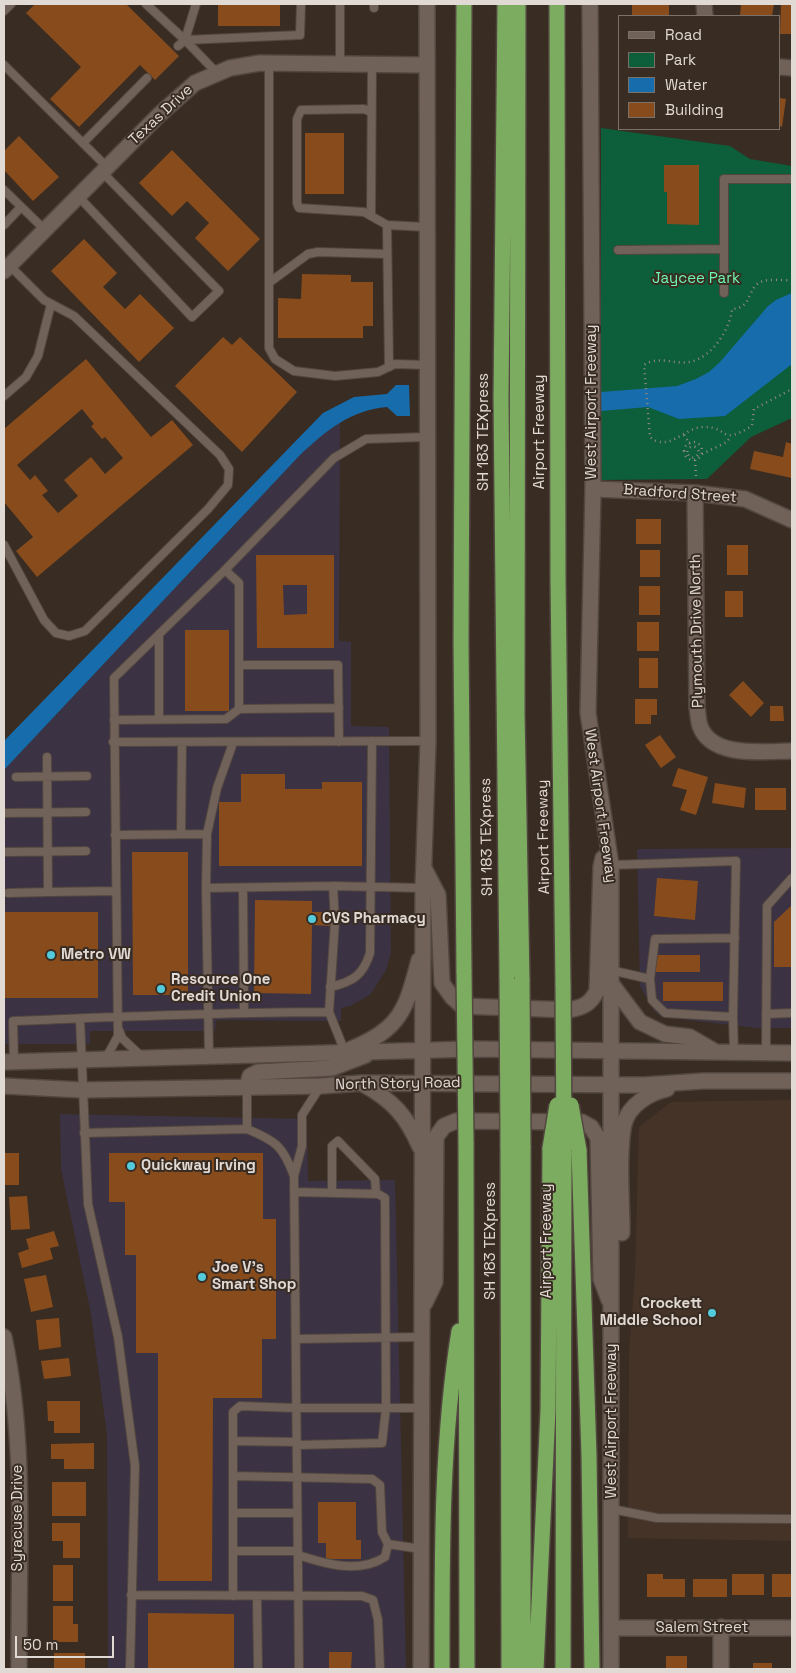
<!DOCTYPE html>
<style>
body{margin:0}
#map{position:relative;width:796px;height:1673px;overflow:hidden;background:#392c23;font-family:"Space Grotesk",sans-serif}
canvas{display:block}
.frame{position:absolute;inset:0;border:5px solid #e1d9d3;pointer-events:none}
.legend{position:absolute;left:618px;top:15px;width:162px;height:115px;box-sizing:border-box;background:#392c23;border:1px solid #7c7169;margin:0;padding:6px 9px;list-style:none;font-size:15px;color:#e1d9d3}
.legend li{display:flex;align-items:center;gap:10px;height:25px}
.legend b{width:25px;border:1px solid #7c7169}
.scale{position:absolute;left:15px;top:1636px;width:99px;height:22px;box-sizing:border-box;border:2px solid #e1d9d3;border-top:0;padding-left:6px;font-size:15px;line-height:18px;white-space:nowrap;color:#e1d9d3;-webkit-text-stroke:4px #392c23;paint-order:stroke}
</style>
<div id="map">
<canvas width="796" height="1673"></canvas>
<div class="frame"></div>
<ul class="legend">
<li><b style="height:6px;background:#716259"></b>Road</li>
<li><b style="height:14px;background:#0d5e3b"></b>Park</li>
<li><b style="height:14px;background:#176cac"></b>Water</li>
<li><b style="height:14px;background:#884c1c"></b>Building</li>
</ul>
<div class="scale">50 m</div>
</div>
<script>
const c = document.querySelector('canvas').getContext('2d');
c.lineJoin = 'round';
function paint(path, color) { c.fillStyle = color; c.fill(path, 'evenodd'); }
function trace(path, color, width, dash) { c.strokeStyle = color; c.lineWidth = width; c.lineCap = dash ? 'butt' : 'round'; c.setLineDash(dash || []); c.stroke(path); }
function write(font, color, halo, rows, align = 'center') {
  c.font = font + ' "Space Grotesk",sans-serif'; c.lineWidth = 4; c.setLineDash([]); c.textBaseline = 'middle'; c.strokeStyle = halo; c.fillStyle = color; for (const [text, x, y, turn = 0] of rows) {
    c.save(); c.translate(x, y); c.rotate((+turn || 0) * Math.PI / 180); c.textAlign = isNaN(turn) ? turn : align; if (halo) c.strokeText(text, 0, 0); c.fillText(text, 0, 0); c.restore();
  }
}
const commercial = new Path2D(`
 M340 422 339 641 351 642V726L389 727 391 953 386 970 370 995 350 1006 341 1008V1021L216 1020 215 1031H90V1044H4V770L300 455 326 431Z
 M792 848V1028H757L662 1017 654 1011 640 986 637 849Z
 M60 1114 307 1119 308 1181 395 1180 406 1669H108L107 1435 91 1314 61 1169Z`);
const built = new Path2D(`
 M792 1100V1541L628 1538 629 1353 635 1274 639 1127 671 1102Z`);
const green = new Path2D(`
 M601 128 730 146 750 159 792 166V418L751 437 707 479 601 480Z`);
const water = new Path2D(`
 M792 293V364L725 416 679 419 648 407 601 411V392L677 386 696 379 709 372 720 362 768 306 776 300Z
 M396 385H409L410 416H397L387 407C350 410 326 431 300 455L4 770V741L323 413 354 397 387 394Z`);
const building = new Path2D(`
 M35 4H126L179 56 155 80 140 65 79 127 50 99 81 67 26 13Z
 M218 4H280V26H218Z
 M632 4H669V15H632Z
 M741 4H774L772 16H740Z
 M781 4H792V34H780Z
 M780 98 786 99 782 127 780 126Z
 M305 133H344V194H305Z
 M19 136 59 177 33 201 4 170V151Z
 M172 150 260 239 228 271 195 238 209 223 187 201 172 216 139 183Z
 M664 165H699V225L667 224V192H664Z
 M84 239 117 273 103 287 125 309 140 294 174 328 139 362 51 271Z
 M302 274 351 275V282H373V326H363V338H278V298L301 299Z
 M223 337 232 345 240 337 297 392 242 452 175 386Z
 M86 359 151 437 172 420 193 445 37 577 16 551 33 537 4 502V429ZM82 409 94 424 91 426 102 439 105 437 123 458 105 474 91 457 64 480 78 496 58 513 42 495 48 491 35 475 30 480 17 465Z
 M786 442 792 444V478L750 469 754 451 783 457Z
 M636 519H661V544H636Z
 M727 545H748V575H727Z
 M640 550H660V577H640Z
 M256 555H334V648H257ZM283 585H307V614L284 615Z
 M639 586H660V615H639Z
 M725 591H743V617H725Z
 M637 622H659V651H637Z
 M185 630H229V711H185Z
 M639 658H658V688H639Z
 M743 681 764 703 751 717 729 695Z
 M635 699H657V715H651V724H635Z
 M770 706H783L784 721H770Z
 M660 735 676 757 661 768 645 745Z
 M678 768 708 777 696 815 680 810 687 790 672 786Z
 M241 774H285V789H322V782H362V866H219V802H241Z
 M715 783 746 788 744 808 712 803Z
 M755 788H786V810H755Z
 M132 852H188V995H133Z
 M657 878 698 881 695 920 654 916Z
 M255 900 312 901V912H331V926L312 925 311 994 254 993Z
 M792 905V967H774V922Z
 M4 912H98V998H4Z
 M656 955H700V972H656Z
 M663 982H723V1001H663Z
 M5 1153H19V1185H5Z
 M109 1153H263V1219H276V1339H262V1398H213L212 1581H158V1353H136V1255H125V1202H109Z
 M27 1196 30 1229 11 1230 9 1197Z
 M54 1231 59 1246 50 1248 53 1259 22 1268 18 1253 29 1249 26 1239Z
 M46 1275 53 1307 31 1312 24 1279Z
 M59 1318 61 1347 39 1350 36 1320Z
 M69 1358 71 1376 44 1379 41 1361Z
 M47 1401H80V1433H54V1421H48Z
 M94 1443V1469H64V1459H51V1444Z
 M52 1482H86V1516H52Z
 M318 1502H356V1540H361V1559H326V1543H318Z
 M52 1523H80V1558H63V1541H52Z
 M53 1565H73V1601H53Z
 M647 1574H663V1579H685V1597H647Z
 M732 1574H764V1595H732Z
 M772 1574H792V1597H772Z
 M693 1579H727V1597H693Z
 M53 1606H73V1624H78V1642H53Z
 M148 1613 234 1614V1669H148Z
 M329 1652H352L351 1669H329Z
 M54 1653H85V1669L54 1668Z
 M666 1656H687V1669H666Z
 M753 1663H772V1669H753Z`);
const path = new Path2D(`
 M792 280C782 281 764 277 756 285 747 295 750 308 732 309 730 330 712 357 690 362 675 365 658 355 644 365L650 437C669 453 684 427 704 427 731 427 718 446 752 426L754 409 792 389
 M684 435 690 444
 M684 451a9 9 0 1 1 18 0a9 9 0 1 1-18 0Z
 M687.5 452a5.5 5.5 0 1 1 11 0a5.5 5.5 0 1 1-11 0Z
 M702 454 727 442 731 436
 M695 460 696 476`);
const lane = new Path2D(`
 M146 4 185 40
 M196 4 185 40 217 73
 M340 4V64
 M374 8V4
 M4 11 11 4
 M178 46 185 40 300 35 301 4
 M269 63V348L275 359 294 371 335 376 378 372 395 364 426 365
 M4 65 107 167
 M371 112 364 109 301 110 297 119V203L299 208 364 212 387 225 426 227
 M83 143 147 78
 M4 190 44 229
 M78 196 192 317 219 291 102 172
 M371 216 372 65
 M4 225 21 207
 M387 225 389 367
 M618 250 724 249
 M270 282 308 254 318 252 387 254
 M724 293V179H792
 M4 396 26 377 38 356 51 304
 M4 545 44 620 56 633 69 636 85 631 208 509 228 485 229 469 220 455 74 316 44 300 9 265
 M225 570 334 458 366 439 426 437
 M159 636V720
 M240 665H338L339 742
 M239 709 339 708
 M113 742 428 741
 M47 757 48 892 116 891
 M16 777 87 776
 M5 813 86 812
 M181 834 182 742
 M115 835 207 834
 M6 852 86 851
 M611 865 736 861 733 1017
 M333 886 423 888
 M206 888 207 834 217 788 233 743
 M243 888 244 1013
 M8 893 48 892
 M610 970 650 979 652 1000 665 1013 733 1017 734 1052
 M650 979 655 939 735 938
 M330 987C352 982 363 976 370 953L372 741
 M329 1012 345 1052
 M766 1014 792 1013
 M80 1019 88 1204 118 1337 135 1466 130 1669
 M119 1030 122 1038 142 1057
 M766 1053 767 906 792 878
 M106 1058 118 1036 114 678 225 570 239 583V709L226 719 114 720
 M14 1062 13 1021C118 1017 223 1012 329 1012L335 921 333 886 206 888 209 1057
 M247 1087V1129
 M84 1133 247 1129C276 1141 283 1146 294 1176L299 1669
 M294 1176 302 1146V1115L320 1087
 M294 1192 378 1194 385 1198 386 1408 382 1443 297 1445
 M332 1192V1146L338 1141 375 1179 376 1194
 M296 1339 422 1337
 M233 1441 297 1442
 M233 1476 372 1479 380 1485 382 1532 388 1544 421 1549
 M612 1509 657 1518 792 1519
 M233 1513H297
 M233 1551H298
 M298 1555C326 1564 359 1574 385 1557L388 1544
 M131 1595 362 1596 373 1600 378 1620 380 1669
 M233 1596V1412L240 1406 296 1408H422
 M257 1597 258 1669`);
const street = new Path2D(`
 M704 4 705 16
 M780 67 792 68
 M4 271 160 114 195 83 230 68 260 63 426 65
 M593 489 695 493 745 499 792 520
 M695 493 697 707C698 713 698 720 700 726 712 759 765 751 792 751
 M4 1337C27 1445 18 1559 19 1669
 M611 1628H792
 M721 1669V1627`);
const secondary = new Path2D(`
 M590 4 593 489 588 713 611 865V1669
 M425 870 438 895 442 983 452 997 462 1006 569 1010C584 1007 590 1004 597 991L601 867 603 858
 M610 982 640 1022 665 1034 690 1037 714 1051
 M351 1049C401 1029 406 1009 419 960
 M4 1062 472 1049 792 1053
 M363 1084C393 1101 406 1115 420 1147
 M4 1086 82 1090 321 1086 362 1083 644 1085 703 1081H792
 M247 1087 250 1076 258 1072 332 1068 366 1055
 M622 1233C622 1203 618 1152 624 1124 629 1105 649 1093 667 1089
 M425 1303 435 1282 436 1137 444 1126 456 1121 582 1122 591 1127 598 1138 601 1279 609 1300
 M421 1669 423 888 428 741 427 4`);
const highway = new Path2D(`
 M464 4 461 641 464 972
 M505 4 501 399 507 977
 M518 4 517 712 522 980
 M557 4 558 580 563 985
 M466 1143 467 1669
 M508 1145 509 1669
 M523 1146V1669
 M579 1150 589 1456 592 1669
 M442 1669C442 1556 441 1443 459 1331
 M536 1669 548 1410 550 1148
 M563 1669 564 1149`);
const highwayBridge = new Path2D(`
 M464 972 466 1143
 M507 977 508 1145
 M522 980 523 1146
 M563 985 564 1149
 M571 1105 579 1150
 M550 1148 557 1105`);
const markers = [
 [312,919,5,"#53cbdb"],
 [51,955,5,"#53cbdb"],
 [161,989,5,"#53cbdb"],
 [131,1166,5,"#53cbdb"],
 [202,1277,5,"#53cbdb"],
 [712,1313,5,"#53cbdb"]
];
const streetNames = [
 ["Texas Drive",161,115,-43],
 ["West Airport Freeway",592,402,-90],
 ["SH 183 TEXpress",484,432,-90],
 ["Airport Freeway",540,432,-90],
 ["Bradford Street",680,494,4],
 ["Plymouth Drive North",697,631,-91],
 ["West Airport Freeway",600,806,82],
 ["SH 183 TEXpress",487,837,-91],
 ["Airport Freeway",544,837,-91],
 ["North Story Road",398,1084,-1],
 ["SH 183 TEXpress",491,1241,-90],
 ["Airport Freeway",547,1241,-90],
 ["West Airport Freeway",612,1421,-90],
 ["Syracuse Drive",18,1518,-90],
 ["Salem Street",702,1628]
];
const parkNames = [
 ["Jaycee Park",696,279]
];
const poiNames = [
 ["CVS Pharmacy",322,919],
 ["Metro VW",61,955],
 ["Resource One",171,980],
 ["Credit Union",171,997],
 ["Quickway Irving",141,1166],
 ["Joe V's",212,1268],
 ["Smart Shop",212,1285],
 ["Crockett",702,1304,"right"],
 ["Middle School",702,1321,"right"]
];
paint(commercial, '#3b3343');
paint(built, '#463328');
paint(green, '#0d5e3b');
paint(water, '#176cac');
paint(building, '#884c1c');
trace(lane, '#524740', 10);
trace(street, '#524740', 18);
trace(secondary, '#524740', 18);
trace(highway, '#524740', 18);
trace(path, '#958b84', 2.5, [1, 4]);
trace(lane, '#716259', 8);
trace(street, '#716259', 15);
trace(secondary, '#716259', 15);
trace(highway, '#7cac5f', 15);
trace(highwayBridge, '#524740', 18, []);
trace(highwayBridge, '#7cac5f', 15);
for (const [x, y, r, color] of markers) { const dot = new Path2D(); dot.arc(x, y, r, 0, 2 * Math.PI); c.fillStyle = color; c.fill(dot); trace(dot, '#392c23', 2); }
write('15px', '#e1d9d3', '#392c23', streetNames);
write('15px', '#6ff8b1', '#392c23', parkNames);
write('bold 15px', '#e1d9d3', '#392c23', poiNames, 'left');
</script>
